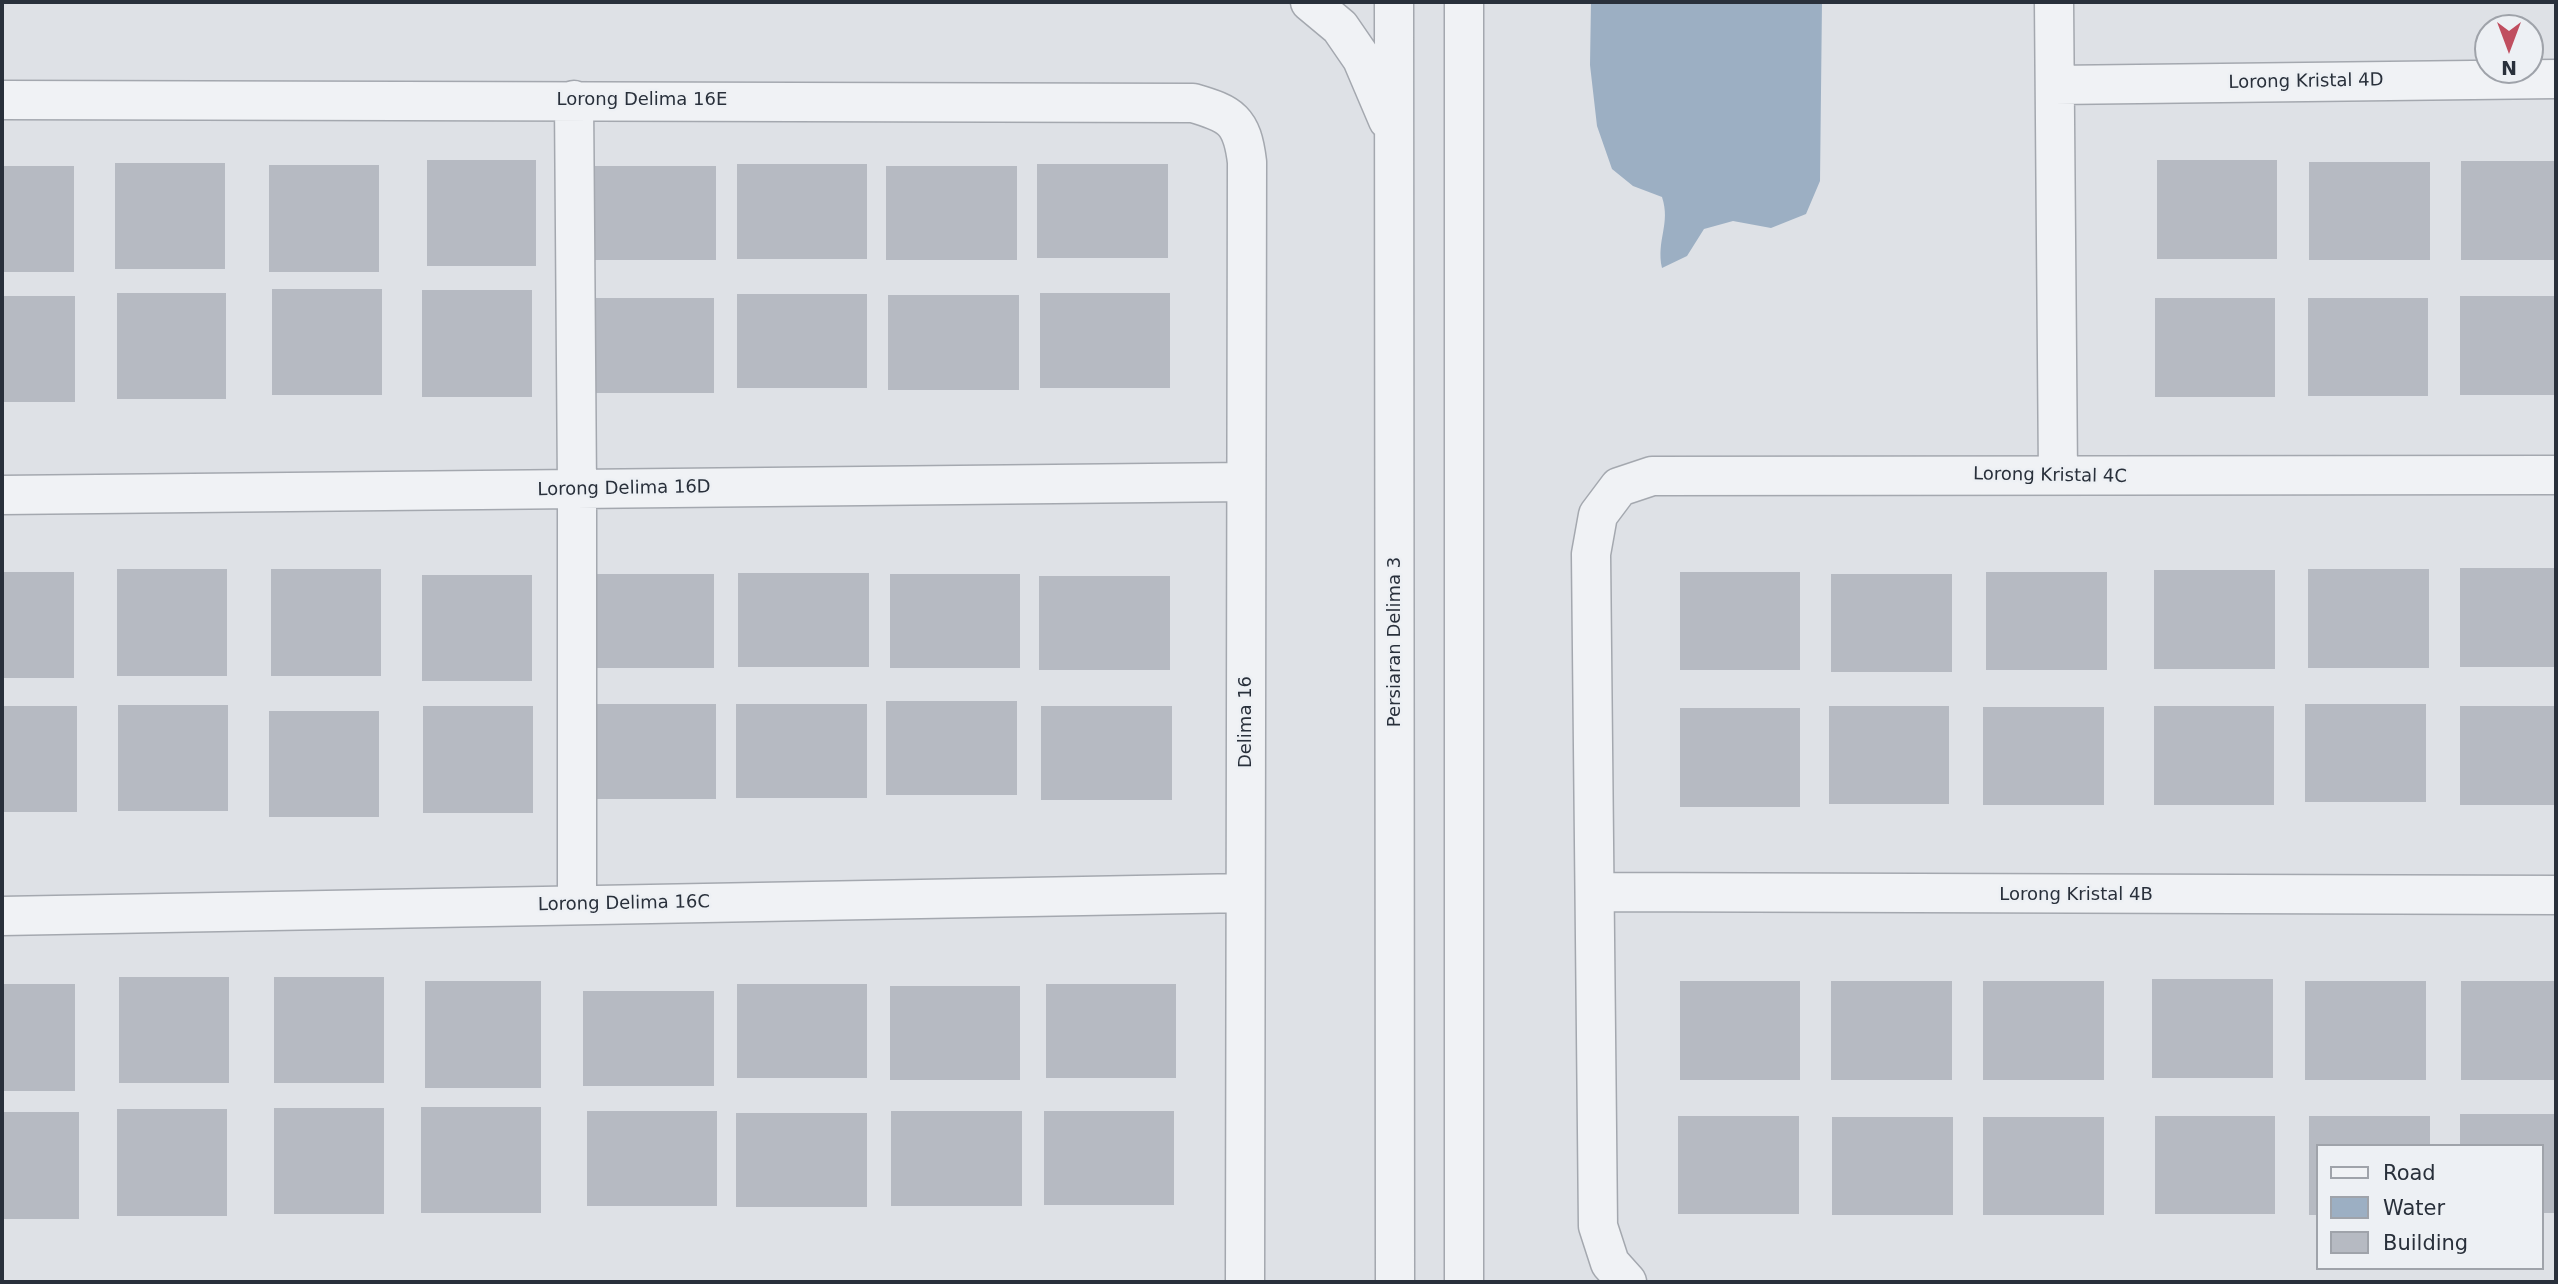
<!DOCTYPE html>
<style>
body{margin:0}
#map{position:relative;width:2558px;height:1284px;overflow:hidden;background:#dee1e6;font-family:"DejaVu Sans",sans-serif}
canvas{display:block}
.frame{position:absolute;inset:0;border:4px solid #29303b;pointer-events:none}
.legend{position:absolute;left:2316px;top:1144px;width:228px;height:126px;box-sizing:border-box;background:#edf0f4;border:2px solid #9fa3aa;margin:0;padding:9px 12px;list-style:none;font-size:21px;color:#29303b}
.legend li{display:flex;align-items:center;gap:14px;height:35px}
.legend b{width:35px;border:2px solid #9fa3aa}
.north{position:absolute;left:2474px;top:14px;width:70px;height:70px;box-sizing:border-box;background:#edf0f4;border:2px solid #9fa3aa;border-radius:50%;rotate:180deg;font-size:19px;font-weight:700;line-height:28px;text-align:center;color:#29303b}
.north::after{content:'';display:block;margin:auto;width:24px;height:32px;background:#c04e5f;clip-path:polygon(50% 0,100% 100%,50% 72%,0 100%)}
</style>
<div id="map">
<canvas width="2558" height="1284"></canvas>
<div class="frame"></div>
<ul class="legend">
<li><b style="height:9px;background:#f0f2f5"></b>Road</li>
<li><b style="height:19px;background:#9cafc3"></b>Water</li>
<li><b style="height:19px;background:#b6bac2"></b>Building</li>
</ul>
<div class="north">N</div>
</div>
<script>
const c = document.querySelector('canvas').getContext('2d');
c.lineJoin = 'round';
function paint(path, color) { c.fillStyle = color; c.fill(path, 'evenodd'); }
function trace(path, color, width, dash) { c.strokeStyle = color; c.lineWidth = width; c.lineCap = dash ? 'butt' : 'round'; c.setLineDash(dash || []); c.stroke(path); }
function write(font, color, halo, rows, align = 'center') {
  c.font = font + ' "DejaVu Sans",sans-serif'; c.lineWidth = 5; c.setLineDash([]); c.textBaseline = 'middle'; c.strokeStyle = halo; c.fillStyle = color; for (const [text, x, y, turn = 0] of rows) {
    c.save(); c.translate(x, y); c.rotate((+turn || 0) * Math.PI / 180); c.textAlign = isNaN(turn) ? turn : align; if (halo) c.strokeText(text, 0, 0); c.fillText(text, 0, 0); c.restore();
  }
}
const water = new Path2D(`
 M1591 2H1822L1820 181 1806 214 1771 228 1733 221 1704 229 1687 256 1662 268C1656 240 1671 224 1662 197L1633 186 1612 169 1597 126 1590 65Z`);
const building = new Path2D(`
 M427 160H536V266H427Z
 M2157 160H2277V259H2157Z
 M2461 161H2556V260H2461Z
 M2309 162H2430V260H2309Z
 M115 163H225V269H115Z
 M737 164H867V259H737Z
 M1037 164H1168V258H1037Z
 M269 165H379V272H269Z
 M2 166H74V272H2Z
 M586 166H716V260H586Z
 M886 166H1017V260H886Z
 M272 289H382V395H272Z
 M422 290H532V397H422Z
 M117 293H226V399H117Z
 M1040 293H1170V388H1040Z
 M737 294H867V388H737Z
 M888 295H1019V390H888Z
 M2 296H75V402H2Z
 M2460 296H2556V395H2460Z
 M584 298H714V393H584Z
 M2155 298H2275V397H2155Z
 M2308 298H2428V396H2308Z
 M2460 568H2556V667H2460Z
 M117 569H227V676H117Z
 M271 569H381V676H271Z
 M2308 569H2429V668H2308Z
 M2154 570H2275V669H2154Z
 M2 572H74V678H2Z
 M1680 572H1800V670H1680Z
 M1986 572H2107V670H1986Z
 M738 573H869V667H738Z
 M584 574H714V668H584Z
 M890 574H1020V668H890Z
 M1831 574H1952V672H1831Z
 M422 575H532V681H422Z
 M1039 576H1170V670H1039Z
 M886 701H1017V795H886Z
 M585 704H716V799H585Z
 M736 704H867V798H736Z
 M2305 704H2426V802H2305Z
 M118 705H228V811H118Z
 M2 706H77V812H2Z
 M423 706H533V813H423Z
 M1041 706H1172V800H1041Z
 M1829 706H1949V804H1829Z
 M2154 706H2274V805H2154Z
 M2460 706H2556V805H2460Z
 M1983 707H2104V805H1983Z
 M1680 708H1800V807H1680Z
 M269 711H379V817H269Z
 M119 977H229V1083H119Z
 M274 977H384V1083H274Z
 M2152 979H2273V1078H2152Z
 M425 981H541V1088H425Z
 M1680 981H1800V1080H1680Z
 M1831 981H1952V1080H1831Z
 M1983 981H2104V1080H1983Z
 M2305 981H2426V1080H2305Z
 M2461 981H2556V1080H2461Z
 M2 984H75V1091H2Z
 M737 984H867V1078H737Z
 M1046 984H1176V1078H1046Z
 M890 986H1020V1080H890Z
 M583 991H714V1086H583Z
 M421 1107H541V1213H421Z
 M274 1108H384V1214H274Z
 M117 1109H227V1216H117Z
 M587 1111H717V1206H587Z
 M891 1111H1022V1206H891Z
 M1044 1111H1174V1205H1044Z
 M2 1112H79V1219H2Z
 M736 1113H867V1207H736Z
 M2460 1114H2556V1213H2542V1146H2460Z
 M1678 1116H1799V1214H1678Z
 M2155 1116H2275V1214H2155Z
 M2309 1116H2430V1146H2318V1215H2309Z
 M1832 1117H1953V1215H1832Z
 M1983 1117H2104V1215H1983Z`);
const minor = new Path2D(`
 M1310 2 1340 27 1362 59 1388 120
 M1394 2 1395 1282
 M1464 2V1282
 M2054 2 2058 475
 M2055 85 2556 79
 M2 100 1193 103C1231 114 1242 120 1247 162L1245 1282
 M574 100 577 489V905
 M2 495 1246 482
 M1595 892 2556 895
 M2 916 1245 893
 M1627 1282 1610 1263 1598 1226 1591 554 1598 515 1619 487 1652 476 2556 475`);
const streetNames = [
 ["Lorong Kristal 4D",2306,82,-1],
 ["Lorong Delima 16E",642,100],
 ["Lorong Kristal 4C",2050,476,1],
 ["Lorong Delima 16D",624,489,-1],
 ["Persiaran Delima 3",1395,642,-90],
 ["Delima 16",1246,722,-90],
 ["Lorong Kristal 4B",2076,895],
 ["Lorong Delima 16C",624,904,-1]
];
paint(water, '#9cafc3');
paint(building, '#b6bac2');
trace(minor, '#a4a8af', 41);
trace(minor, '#f0f2f5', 38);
write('18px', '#29303b', '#edf0f4', streetNames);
</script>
